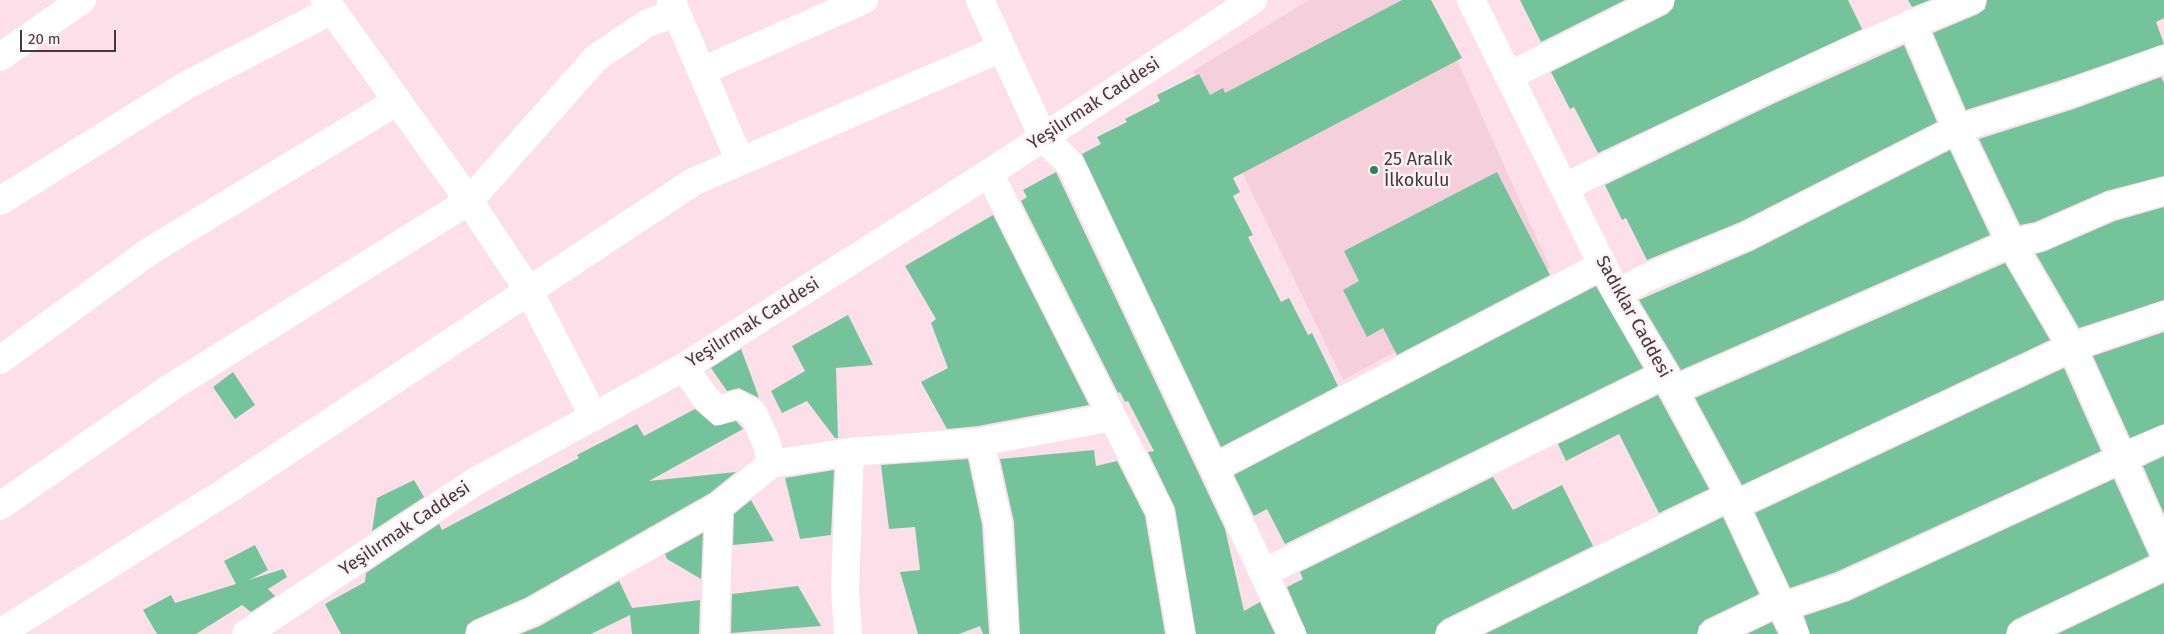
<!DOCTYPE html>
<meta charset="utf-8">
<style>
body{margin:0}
#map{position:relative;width:2164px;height:634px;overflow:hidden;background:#fddfea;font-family:"Fira Sans",sans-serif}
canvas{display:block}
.scale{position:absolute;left:20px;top:30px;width:96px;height:22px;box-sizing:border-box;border:2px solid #43383c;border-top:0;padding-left:6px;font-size:15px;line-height:18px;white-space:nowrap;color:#43383c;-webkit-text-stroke:4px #fef2f6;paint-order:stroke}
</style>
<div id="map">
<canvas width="2164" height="634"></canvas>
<div class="scale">20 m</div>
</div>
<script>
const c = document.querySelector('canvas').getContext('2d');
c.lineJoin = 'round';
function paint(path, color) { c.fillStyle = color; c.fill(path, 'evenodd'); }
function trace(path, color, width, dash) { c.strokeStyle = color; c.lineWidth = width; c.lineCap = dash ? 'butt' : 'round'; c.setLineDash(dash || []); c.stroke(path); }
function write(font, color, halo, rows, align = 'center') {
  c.font = font + ' "Fira Sans",sans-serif'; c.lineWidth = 5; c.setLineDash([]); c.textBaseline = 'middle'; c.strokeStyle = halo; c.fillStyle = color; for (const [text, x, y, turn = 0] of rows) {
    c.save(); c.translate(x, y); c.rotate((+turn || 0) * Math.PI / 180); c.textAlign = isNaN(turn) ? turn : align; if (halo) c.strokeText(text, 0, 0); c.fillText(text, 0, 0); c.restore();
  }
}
const built = new Path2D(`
 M1309 0H1430L1550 268 1343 380 1193 71Z`);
const building = new Path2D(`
 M1402 0H1431L1462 58 1233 178 1240 192 1233 196 1253 235 1248 237 1281 302 1289 298 1308 335 1312 333 1338 386 1221 447 1082 154 1101 144 1097 137 1127 122 1125 119 1160 101 1157 95 1199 74 1210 95 1223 88 1225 93Z
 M1520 0H1625L1541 42Z
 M1675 0H1848L1862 29 1598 153 1574 107 1570 109 1551 72 1667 14 1673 8Z
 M1908 0H1930L1912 7Z
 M1987 0H2164V18L2156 22 2164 44 2064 79 1966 110 1933 33 1978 14 1985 9Z
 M1904 45 1937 122 1740 222 1647 260 1626 218 1622 220 1605 185 1773 104Z
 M2161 77 2164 83V176L2106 191 2035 222 2020 225 1979 139 2074 109Z
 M1950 150 1990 235 1681 370 1639 300 1754 250Z
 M1056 172 1225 529 1244 611 1260 602 1275 634H1196L1175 508 1148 452 1154 451 1128 401 1125 402 1120 392 1118 393 1021 201 1027 197 1023 190Z
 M1497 172 1550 275 1397 355 1383 328 1367 337 1343 290 1359 281 1344 251Z
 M2164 207V300L2079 328 2036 254 2046 251 2115 221Z
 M993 215 1089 405 978 426 947 429 921 382 948 368 931 323 936 319 905 266Z
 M2005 263 2050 340 1742 485 1695 398Z
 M1596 286 1643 368 1285 544 1267 509 1254 516 1234 475Z
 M848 315 873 365 836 368 838 438H835L807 401 782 413 771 391 805 371 792 346Z
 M2164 332V424L2130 438 2093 356Z
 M741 349 749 370 759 398 739 388 727 391 711 368Z
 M2064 368 2101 451 1836 572 1790 588 1755 513Z
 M233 372 255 405 235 419 213 387Z
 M1658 395 1709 489 1659 513 1619 434 1566 461 1558 444Z
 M695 409 715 426 736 421 743 429 649 481 736 472 710 493 525 598 474 620 467 625 465 634H341L325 604 365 582 366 573 439 524 442 530 579 458 577 455 637 424 644 436Z
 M1094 450 1096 466 1117 461 1145 516 1165 634H1020L1014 522 1000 459Z
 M2164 456V514L2143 466Z
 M968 459 982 525 989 634H983L980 626 959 634H918L900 572 920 570 915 527 889 529 881 465Z
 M834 470 831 535 800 539 785 478Z
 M1493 477 1513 510 1562 485 1593 546 1443 620 1437 626 1435 634H1307L1287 587 1303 579 1300 572Z
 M2114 479 2149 556 2014 620 2008 626 2006 634H1810L1804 616 1849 601Z
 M414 480 424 497 372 531 377 498Z
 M751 500 774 541 733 545 734 514Z
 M1723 517 1759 594 1705 620 1699 626 1697 634H1485Z
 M703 533 701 579 667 559 665 554Z
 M255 545 268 570 249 580 283 569 287 577 268 589 275 596 251 612 242 605 196 634H157L143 610 171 595 175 603 236 584 224 561Z
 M619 581 632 608 700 600 699 634H632L630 615 591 634H520L540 626Z
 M2164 583V634H2057Z
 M798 586 821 626 731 633 732 594Z
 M1772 622 1778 634H1747Z`);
const minor = new Path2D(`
 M671 0 740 161
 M980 0 1043 137 1071 165 1292 634
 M1912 23 1957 129 2011 243 2072 347 2164 552
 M0 57 82 0
 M702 71 864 0
 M1509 76 1660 0
 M989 173 1160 511 1181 634
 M1565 187C1699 122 1833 54 1972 0
 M0 201 185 86 332 10
 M1617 294 1646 278 1747 236 1957 129 2069 94 2164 59
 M0 360 150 251 396 102
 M684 367 704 396 719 411 737 404 753 413 767 444 771 464
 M1674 390 2011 243 2040 237 2110 206 2164 191
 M980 442 998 523 1005 634
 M1214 468 1603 265
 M1735 505 2072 347 2164 315
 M0 506 170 388 469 201 596 58 646 24 676 12
 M1263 573 1665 374
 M0 633 228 490 693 182 1002 48
 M480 634 532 612 719 506 771 464 850 452 980 442 1112 417
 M715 634 719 506
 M848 634 845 589 850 452
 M1450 634 1730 496
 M1712 634 1771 605 1782 607 1842 587 2164 439
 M2021 634 2164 566`);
const tertiary = new Path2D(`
 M325 0 469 201 529 291 594 417
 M246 634 476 481 684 367 989 173 1253 0`);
const secondary = new Path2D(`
 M1471 0 1617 294 1665 374 1730 496 1795 634`);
const markers = [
 [1374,170,5,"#27855d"]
];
const streetNames = [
 ["Yeşilırmak Caddesi",1094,104,-33],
 ["Sadıklar Caddesi",1633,317,61],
 ["Yeşilırmak Caddesi",753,323,-32],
 ["Yeşilırmak Caddesi",405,529,-34]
];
const poiNames = [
 ["25 Aralık",1384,160],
 ["İlkokulu",1384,181]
];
paint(built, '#f5d0dc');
paint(building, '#75c39b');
trace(minor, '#fff', 28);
trace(tertiary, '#fff', 28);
trace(secondary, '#fff', 28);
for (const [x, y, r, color] of markers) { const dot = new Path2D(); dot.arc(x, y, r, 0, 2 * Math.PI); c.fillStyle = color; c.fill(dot); trace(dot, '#fef2f6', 2); }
write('18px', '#43383c', '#fef2f6', streetNames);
write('18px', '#43383c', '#fef2f6', poiNames, 'left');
</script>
